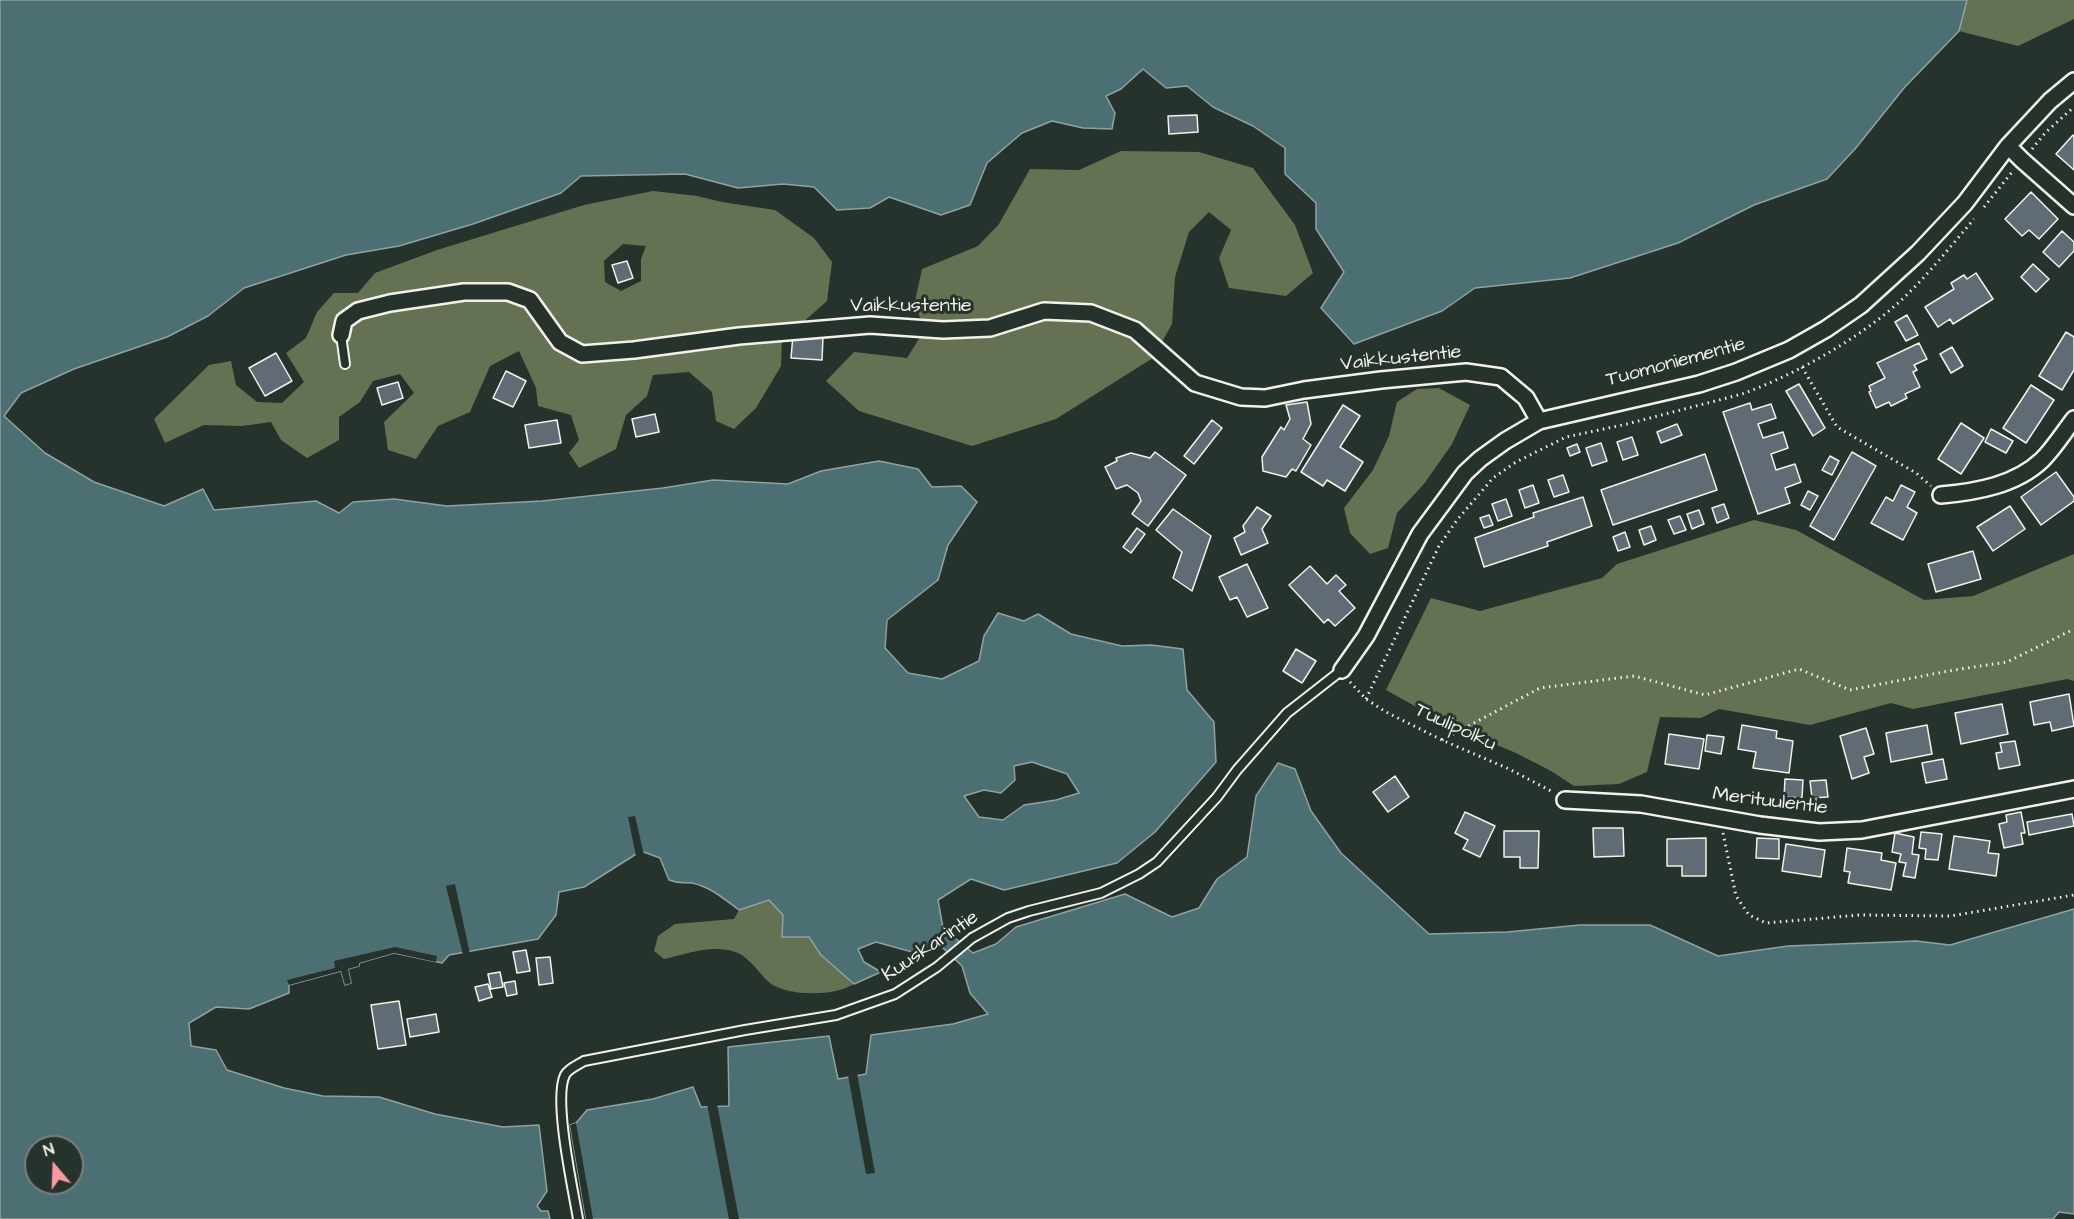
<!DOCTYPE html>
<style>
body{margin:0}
#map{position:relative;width:2074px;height:1219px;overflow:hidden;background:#26332d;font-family:"Architects Daughter",sans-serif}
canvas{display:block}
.north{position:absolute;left:24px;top:1135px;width:60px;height:60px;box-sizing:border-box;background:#26332d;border:2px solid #787f78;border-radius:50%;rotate:341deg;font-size:16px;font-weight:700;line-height:24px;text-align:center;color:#f4f1e8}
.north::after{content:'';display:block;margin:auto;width:21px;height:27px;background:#ff9aa2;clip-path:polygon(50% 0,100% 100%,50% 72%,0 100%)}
</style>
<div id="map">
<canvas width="2074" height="1219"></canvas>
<div class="north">N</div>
</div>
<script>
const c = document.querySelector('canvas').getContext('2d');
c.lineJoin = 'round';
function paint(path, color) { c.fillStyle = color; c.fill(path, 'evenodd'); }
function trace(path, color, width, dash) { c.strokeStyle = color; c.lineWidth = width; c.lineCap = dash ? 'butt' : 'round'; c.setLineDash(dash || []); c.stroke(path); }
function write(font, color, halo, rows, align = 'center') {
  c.font = font + ' "Architects Daughter",sans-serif'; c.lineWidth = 6; c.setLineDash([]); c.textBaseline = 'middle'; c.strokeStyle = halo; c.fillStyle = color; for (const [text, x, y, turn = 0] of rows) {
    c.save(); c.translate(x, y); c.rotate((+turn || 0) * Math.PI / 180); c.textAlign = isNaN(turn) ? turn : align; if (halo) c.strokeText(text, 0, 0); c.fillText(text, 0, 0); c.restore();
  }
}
const green = new Path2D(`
 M1884 0H2074V19L2018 46 1959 31 1904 88 1855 149Z
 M1121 151 1199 152 1253 168 1295 225 1313 273 1286 296 1229 288 1219 258 1231 230 1209 212 1189 232 1175 277 1172 324 1153 358 1056 419 972 446 859 411 826 381 854 352 907 358 924 331 915 301 922 269 978 246 999 224 1030 169 1079 170Z
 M653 191 697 196 722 202 775 210 814 238 832 262 827 301 800 325 782 338 781 366 756 408 734 429 716 421 712 392 689 372 653 375 647 396 626 415 616 449 579 468 569 453 579 440 571 415 538 406 536 388 519 351 490 366 470 412 438 426 416 459 388 450 384 422 414 393 400 374 373 381 360 402 339 417V440L307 458 281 440 271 422 242 426 204 425 165 443 154 419 209 365 231 361 236 385 257 402 282 403 304 382 286 353 306 338 317 312 334 293H358L375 273 437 250 584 205ZM623 244 646 246 641 259V281L621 291 605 282 604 261Z
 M1439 388 1470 405 1452 444 1424 484 1397 513 1388 548 1370 554 1350 533 1344 508 1373 470 1389 436 1397 402 1417 389Z
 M1754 520 1796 530 1924 600 1973 596 2074 554V681L2067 679 1913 709 1891 703 1810 725 1719 709 1701 718 1660 717 1647 772 1619 784 1574 786 1551 771 1516 753 1449 725 1386 690 1431 598 1480 611 1602 578 1617 564Z
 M769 900 809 937 821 955 854 984C836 996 788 997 770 983 758 973 749 955 732 951 709 945 687 954 664 959L654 951 658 936 675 924 734 919 739 910Z`);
const water = new Path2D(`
 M0 0H1967L1959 31 1904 88 1855 149 1827 179 1754 205 1678 243 1570 278 1475 288 1442 311 1354 344 1321 308 1344 272 1316 229V203L1285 174V148L1253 126 1213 107 1187 86 1166 88 1143 69 1121 89 1106 96 1115 113 1112 129 1083 128 1052 121 1022 133 987 163 970 205 941 215 889 197 870 208 837 210 814 187 783 184 738 188 685 174 581 176 561 193 473 224 399 246 346 255 244 288 208 316 167 337 74 369 21 393 4 416 45 453 94 482 164 506 203 489 214 510 316 501 339 513 353 502 394 499 447 506 542 501 663 488 713 480 788 484 821 471 879 461 918 469 932 487 961 486 977 502 948 545 938 580 887 620 885 648 908 673 942 679 979 661 984 636 998 613 1024 621 1038 614 1071 634 1122 646 1151 645 1183 649 1187 690 1214 722 1216 762 1155 832 1117 863 1004 890 971 879 938 900 943 928 973 953 996 944 1016 927 1125 894 1172 917 1199 908 1217 879 1247 857 1256 796 1278 763 1295 769 1311 811 1341 853 1429 934 1507 932 1580 925H1650L1718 956 1788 946 1916 941 1950 945 2074 909V1214L2059 1212 2053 1219H586L570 1125 576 1123 587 1110 653 1099 693 1087 701 1107 729 1106 728 1047 829 1036 838 1079 866 1074 871 1035 953 1024 988 1014 970 993 962 966 941 946 923 955 876 942 858 949 864 962 881 972 854 984 821 955 809 937H782L783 915 769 900 739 910C724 899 711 887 692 883 683 882 679 884 669 880L660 858 641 851 584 887 559 892 556 915 538 939 449 955 442 963 394 953 359 963V966L348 969 351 983 345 985 341 971 289 985V993L249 1009 216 1007 189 1023 191 1046 216 1050 227 1070 284 1088 323 1096 379 1097 435 1114 503 1127 539 1125 547 1191 537 1206 541 1211H548L550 1219H0ZM1032 762 1067 774 1079 793 1056 800 1024 805 1003 820 979 817 964 796 984 790 1001 793 1015 780 1014 766ZM36 1147H72V1183H36Z`);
const pier = new Path2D(`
 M635 816 644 855 636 856 628 817Z
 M455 884 470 954 463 955 446 886Z
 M395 947 437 956 436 962 394 953 359 963V966L348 969 351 983 345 985 341 971 289 985 287 980 335 968 334 961Z
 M857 1073 875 1173 866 1174 848 1075Z
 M707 1104H717L739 1219H729Z
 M576 1123 593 1219H586L570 1125Z`);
const building = new Path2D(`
 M1197 115 1198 132 1169 134 1168 116Z
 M2073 135 2074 136V170L2056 154Z
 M2031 192 2058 219 2039 239 2029 230 2022 236 2005 219Z
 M2062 231 2074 242V251L2059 267 2043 252Z
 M627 261 633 278 618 283 612 265Z
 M2033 264 2049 279 2036 292 2021 277Z
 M1976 273 1993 299 1953 324 1950 319 1938 327 1925 307 1954 289 1951 283 1964 275 1967 279Z
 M1907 315 1918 335 1906 341 1895 322Z
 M2066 332 2074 337V370L2062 390 2039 376Z
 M793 335 823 337 822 360 791 358Z
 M1919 343 1927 359 1914 365 1917 370 1913 372 1920 387 1905 394 1907 398 1891 406 1889 402 1876 408 1869 392 1871 391 1869 386 1885 378 1877 363Z
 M1952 347 1963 366 1951 373 1940 354Z
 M276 353 292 381 265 396 249 368Z
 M506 371 526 381 513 407 493 398Z
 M398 382 403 398 382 405 377 388Z
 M1799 384 1825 428 1813 436 1786 391Z
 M2031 385 2054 400 2026 443 2003 428Z
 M1307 402 1311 424 1303 439 1311 445 1296 471 1292 469 1286 477 1263 471 1262 457 1281 427 1284 430 1290 419 1286 405Z
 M1750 403 1752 410 1771 404 1776 418 1758 424 1763 438 1783 432 1788 448 1771 454 1776 470 1795 464 1801 482 1785 488 1790 503 1758 514 1723 412Z
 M1343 405 1360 416 1340 447 1363 462 1345 491 1327 480 1323 486 1301 472Z
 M655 414 659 432 636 437 632 419Z
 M557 420 561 443 529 448 525 425Z
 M1212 420 1222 428 1194 464 1184 456Z
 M1961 423 1984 438 1961 474 1938 459Z
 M1677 424 1682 435 1661 443 1657 432Z
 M1991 429 2013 441 2006 453 1985 442Z
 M1632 437 1638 455 1623 460 1617 442Z
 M1601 443 1607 461 1592 466 1586 448Z
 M1577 444 1580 452 1570 456 1567 448Z
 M1155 452 1186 475 1148 526 1132 514 1141 501 1138 493 1127 485 1116 489 1105 467 1117 461 1116 458 1131 453 1150 458Z
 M1852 452 1876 466 1834 540 1810 526Z
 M1705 454 1717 490 1613 525 1601 490Z
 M1830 456 1839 461 1832 475 1822 470Z
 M2056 472 2074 497V501L2041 525 2021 497Z
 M1563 475 1569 492 1554 497 1548 480Z
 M1533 485 1539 503 1525 508 1519 490Z
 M1901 485 1915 492 1907 507 1917 513 1903 540 1871 523 1886 497 1893 501Z
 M1808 491 1818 496 1810 510 1801 505Z
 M1583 497 1592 526 1547 542 1548 546 1484 567 1475 538 1534 517 1533 513Z
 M1506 499 1512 516 1498 521 1492 504Z
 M1724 504 1729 518 1717 523 1712 508Z
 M2010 506 2025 529 1993 551 1977 527Z
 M1257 507 1271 516 1262 529 1268 543 1241 555 1234 538 1245 532 1243 526Z
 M1173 509 1211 536 1192 591 1173 578 1182 552 1156 530Z
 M1699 510 1704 524 1692 529 1687 514Z
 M1489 515 1493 525 1484 528 1480 518Z
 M1680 516 1686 530 1674 534 1668 520Z
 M1651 526 1656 540 1644 545 1639 530Z
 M1137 528 1145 534 1131 553 1123 547Z
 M1625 532 1630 547 1618 551 1613 537Z
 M1973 551 1981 579 1936 592 1928 564Z
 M1247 564 1268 608 1247 617 1237 597 1230 600 1219 577Z
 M1310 566 1327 584 1336 575 1346 585 1339 591 1355 608 1335 626 1328 619 1324 623 1289 585Z
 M1296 649 1316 661 1302 683 1283 671Z
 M2069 694 2074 726 2052 731 2050 722 2034 725 2030 702Z
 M2002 704 2008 734 1961 744 1955 713Z
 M1742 725 1777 731 1776 738 1793 741 1789 773 1753 768 1756 752 1738 749Z
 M1927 725 1932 754 1891 762 1886 733Z
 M1866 728 1874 754 1864 757 1869 773 1852 779 1840 736Z
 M1669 734 1704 739 1699 769 1665 764Z
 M1707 735 1724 737 1721 754 1705 751Z
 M2015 741 2020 765 1999 769 1996 753 2002 752 2000 743Z
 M1943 759 1947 779 1926 783 1922 763Z
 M1395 776 1409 797 1388 812 1373 792Z
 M1785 779 1803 780 1802 798 1784 797Z
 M1826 780 1828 797 1812 798 1810 781Z
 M1465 812 1495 826 1480 857 1463 849 1468 840 1455 833Z
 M2021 812 2025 833H2021L2023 844 2004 848 1999 824 2007 822 2006 815Z
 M2072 814 2074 826 2029 835 2027 822Z
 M1593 828H1623L1624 856 1594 857Z
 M1504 831H1539L1538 868H1520V857H1504Z
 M1921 832 1942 834 1938 860 1925 859 1926 849 1919 848Z
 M1895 833 1914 837 1912 854 1919 855 1915 878 1903 876 1906 863 1899 862 1901 854 1892 852Z
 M1954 836 1990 841 1988 853 1999 854 1996 876 1949 869Z
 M1706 838V876H1682V866H1667V839Z
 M1757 838 1779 839V859L1756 858Z
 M1786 844 1825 850 1821 877 1782 871Z
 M1847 848 1882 853 1881 860 1896 863 1891 890 1848 883 1850 872 1844 871Z
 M526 950 530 971 517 973 513 952Z
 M550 957 553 983 539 985 536 958Z
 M500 972 503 987 491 989 488 974Z
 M515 981 517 994 507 996 504 983Z
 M488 984 492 997 479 1001 475 987Z
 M399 1001 406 1045 378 1049 371 1005Z
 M436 1014 439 1032 410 1037 407 1019Z`);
const path = new Path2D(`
 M2032 149 2046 132 2074 107
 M1984 207 2012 172
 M1802 367 1837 427 1916 473 1931 486
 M1350 682 1366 699 1386 712 1442 740 1509 769 1553 792
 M1366 699 1439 546 1457 520 1493 478 1516 462 1566 437 1627 424 1742 394C1794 375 1855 341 1897 304 1925 279 1949 248 1974 219
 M1442 740 1540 688 1634 676 1705 695 1799 669 1850 690 1954 670 2007 662 2074 629
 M1723 833 1736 896 1749 915 1766 923 1860 915 1950 916 2074 895`);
const service = new Path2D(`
 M341 335 345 364
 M578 1219C573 1189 553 1099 565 1075 568 1069 578 1065 584 1061L745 1030 836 1015 895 994 937 967 972 938 1008 918 1029 911 1101 893 1139 874 1157 862 1217 797 1237 770 1287 713 1342 670`);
const minor = new Path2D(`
 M2008 146 2022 160 2074 206
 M341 335 344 321 358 311 390 303 464 292H508L530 300 560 342 582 354 634 350 739 336 870 325 943 330 990 328 1044 311 1091 313 1135 330 1195 383 1241 397 1265 398 1304 390 1381 380 1466 372 1501 377 1526 398 1539 421
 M1941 495C1976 492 2016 485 2042 460 2054 448 2064 432 2074 419
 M1342 670 1366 636 1420 534 1465 473 1480 459 1505 441 1539 421 1699 384 1736 372 1789 350 1826 329 1861 305 1918 253 1965 203 2008 146 2050 101 2074 81
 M1565 800 1641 804 1760 825 1819 832 1862 830 2074 789`);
const streetNames = [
 ["Vaikkustentie",911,307],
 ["Vaikkustentie",1401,359,-6],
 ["Tuomoniementie",1676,363,-15],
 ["Tuulipolku",1455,728,25],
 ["Merituulentie",1770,802,7],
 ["Kuuskarintie",931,947,-34]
];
paint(green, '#647152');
paint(water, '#4c6f73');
trace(water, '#8fa3a2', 1.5);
paint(pier, '#26332d');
paint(building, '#606b75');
trace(building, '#f4f1e8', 1.5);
trace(service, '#f4f1e8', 12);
trace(minor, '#f4f1e8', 20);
trace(path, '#f4f1e8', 3, [1.5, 4.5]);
trace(service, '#26332d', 8);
trace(minor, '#26332d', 15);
write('20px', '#f4f1e8', '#26332d', streetNames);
</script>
